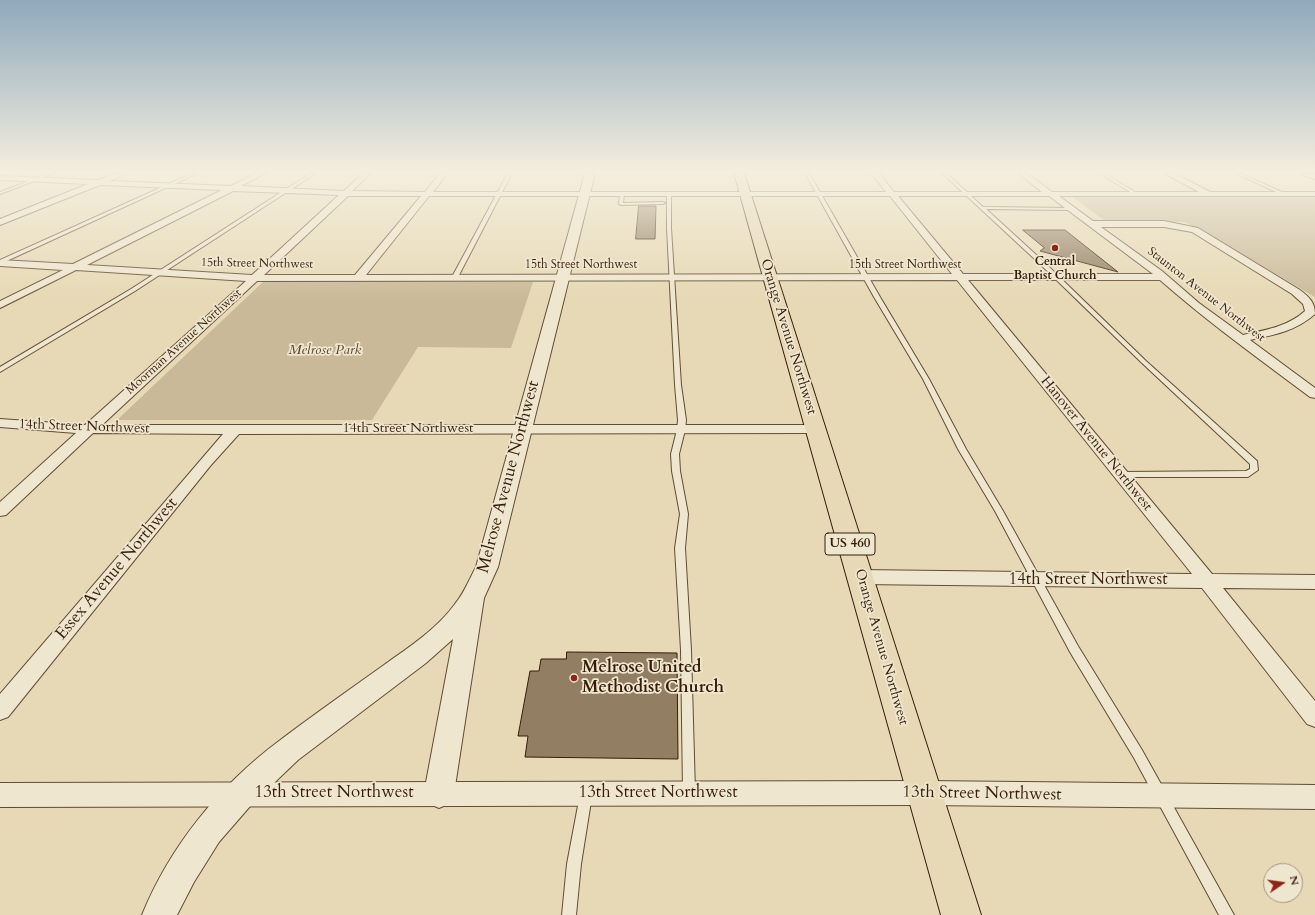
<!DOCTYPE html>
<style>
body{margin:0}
#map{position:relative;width:1315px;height:915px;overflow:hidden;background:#e7d9b5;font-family:Cardo,serif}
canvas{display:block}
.north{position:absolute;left:1263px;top:863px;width:40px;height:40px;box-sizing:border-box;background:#efe6cf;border:1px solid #a59680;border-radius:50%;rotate:77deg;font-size:11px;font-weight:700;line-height:16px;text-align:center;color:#361d0a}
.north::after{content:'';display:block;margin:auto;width:14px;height:18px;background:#8f2418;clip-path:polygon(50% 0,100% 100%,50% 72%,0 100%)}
</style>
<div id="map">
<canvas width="1315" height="915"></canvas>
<div class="north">N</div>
</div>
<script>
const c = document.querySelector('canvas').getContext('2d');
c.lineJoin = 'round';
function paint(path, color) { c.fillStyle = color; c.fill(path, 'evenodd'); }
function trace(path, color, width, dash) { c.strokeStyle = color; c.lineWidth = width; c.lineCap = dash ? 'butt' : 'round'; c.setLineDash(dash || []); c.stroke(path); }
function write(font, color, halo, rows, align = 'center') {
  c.font = font + ' Cardo,serif'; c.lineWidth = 3.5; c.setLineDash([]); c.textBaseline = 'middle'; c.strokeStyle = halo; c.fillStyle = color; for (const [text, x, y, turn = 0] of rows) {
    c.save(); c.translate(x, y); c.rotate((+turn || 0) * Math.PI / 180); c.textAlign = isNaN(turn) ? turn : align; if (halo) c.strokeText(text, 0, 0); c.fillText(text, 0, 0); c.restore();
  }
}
const green = new Path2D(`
 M1071 196H1315V297L1199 229 1184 222 1105 221Z
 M264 281 533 282 511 348 418 347 372 420H117Z`);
const building = new Path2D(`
 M639 206H656L655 239H636Z
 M1023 230H1065L1118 272 1040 251 1044 248Z
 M567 652 677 653 678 759 525 757 528 736H518L530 671H539L541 659H566Z`);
const service = new Path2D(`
 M50 173H55L0 194V192Z
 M193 173H198L0 264V260Z
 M311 173H316L135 291 0 372V367L131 289Z
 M508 173H512L458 277 453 278 452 277Z
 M805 173H809L880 297 929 379 966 449 1003 511 1078 646 1142 750 1234 915H1219L1134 758 1070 652 995 511 958 449 923 379 874 297Z
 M942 173H946L983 207 1073 208V209L1071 210 986 209 1044 262 1146 361 1257 461 1258 470 1248 477H1119L1118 475 1122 472 1246 471 1250 469V464L1142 363 1040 264Z
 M1099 173H1104L1138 194 1135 195Z
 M1235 173H1240L1286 194 1283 195Z
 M622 193 624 194 623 203 663 202 665 203 663 204 621 205 619 204 620 194Z
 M669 193 671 194V228L681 385 686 420 685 430 679 454 680 471 688 514 685 548 691 650 695 792 694 796 689 798 684 796 683 792 681 650 675 548 680 514 672 471 671 454 677 430 678 420 675 385 667 228V194Z
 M586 789 591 791 592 795 581 864 576 915H562L567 864 580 795 581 791Z`);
const minor = new Path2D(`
 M116 173H126L110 181 231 186 256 173H266L241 186 344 191 363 173H371L352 191 425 192 440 173H448L433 192H886L871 173H879L894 192H1042L1018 173H1027L1052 192H1199L1164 173H1174L1210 192H1315V196H1059L1093 221H1164L1198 228 1300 290C1309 297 1315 302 1315 314 1296 331 1274 335 1250 340L1315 388V398L1310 397C1259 359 1208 322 1160 280H968L1212 574 1315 575V589L1223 588 1315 701V727L1307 724 1202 588 860 584 854 582 851 577 854 572 860 570 1192 574 957 280 257 281 102 425H815L820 426 822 429 820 432 815 433 239 434 211 465 8 717 0 720V694L223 434 93 433 6 515 0 516V502L76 433 0 427V419L85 425 246 281 76 270 0 308V301L63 270 0 266V260L73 264 222 190 100 185 0 225V219L88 184 0 180V176L98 180ZM233 191 339 195 252 275 87 265ZM348 196H421L355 275H264ZM429 196H890L952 274 366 275ZM898 196H1049L1153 274H963ZM1101 227H1164L1192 232 1292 294 1303 304 1305 311C1287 327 1265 330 1243 335L1199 303 1162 271Z
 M1300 173 1315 174V179L1301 175Z
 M924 781 1315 785V809L924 805 0 807V783Z`);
const tertiary = new Path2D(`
 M585 173H595L498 567 484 598 454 793 450 803 439 808 428 803 424 793 453 639 426 663 298 760 252 804 219 842 194 882 177 915H142C170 846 219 786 279 741 313 715 349 690 384 665 409 647 437 629 455 604 464 593 469 580 476 567Z`);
const primary = new Path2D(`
 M734 173H744L981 915H941Z`);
const markers = [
 [1055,248,4,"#8f2418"],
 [574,678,4,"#8f2418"]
];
const farPoinames = [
 ["Central",1055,262],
 ["Baptist Church",1055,276]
];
const farStreetnames = [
 ["15th Street Northwest",257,264,1],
 ["15th Street Northwest",581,265],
 ["15th Street Northwest",905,265],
 ["Staunton Avenue Northwest",1206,295,38],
 ["Moorman Avenue Northwest",184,342,-42]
];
const shields = [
 [850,544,50]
];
const shieldNames = [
 ["US 460",850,544]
];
const streetNames = [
 ["Orange Avenue Northwest",788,337,73],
 ["14th Street Northwest",84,427,2],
 ["14th Street Northwest",408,429],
 ["Hanover Avenue Northwest",1096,444,51],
 ["Orange Avenue Northwest",881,647,74]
];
const parkNames = [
 ["Melrose Park",325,351]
];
const nearStreetnames = [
 ["Melrose Avenue Northwest",509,477,-75],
 ["Essex Avenue Northwest",117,569,-50],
 ["14th Street Northwest",1088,580],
 ["13th Street Northwest",334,793],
 ["13th Street Northwest",658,793],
 ["13th Street Northwest",982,794,1]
];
const nearPoinames = [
 ["Melrose United",582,668],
 ["Methodist Church",582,688]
];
paint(green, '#c9b998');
paint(building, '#927f63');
trace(building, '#361d0a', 1);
trace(service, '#624c35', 2);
trace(minor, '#624c35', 2);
trace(tertiary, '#624c35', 2);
trace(primary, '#361d0a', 2);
paint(service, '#efe6cf');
paint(minor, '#efe6cf');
paint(tertiary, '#efe6cf');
paint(primary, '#e7d9b5');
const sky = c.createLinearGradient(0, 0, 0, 301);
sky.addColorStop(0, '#8fa9bc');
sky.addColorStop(0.57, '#f4eede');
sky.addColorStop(1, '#f4eede00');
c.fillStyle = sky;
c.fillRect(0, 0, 1315, 301);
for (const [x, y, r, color] of markers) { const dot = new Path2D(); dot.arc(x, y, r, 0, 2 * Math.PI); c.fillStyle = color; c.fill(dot); trace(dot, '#efe6cf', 1.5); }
write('bold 12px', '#361d0a', '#efe6cf', farPoinames);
write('12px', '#361d0a', '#efe6cf', farStreetnames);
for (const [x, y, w] of shields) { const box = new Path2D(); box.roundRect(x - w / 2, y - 11, w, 22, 3); c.fillStyle = '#efe6cf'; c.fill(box); trace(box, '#361d0a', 1); }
write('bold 13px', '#361d0a', null, shieldNames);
write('14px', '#361d0a', '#efe6cf', streetNames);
write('italic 14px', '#5b442e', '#efe6cf', parkNames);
write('17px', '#361d0a', '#efe6cf', nearStreetnames);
write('bold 17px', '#361d0a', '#efe6cf', nearPoinames, 'left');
</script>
